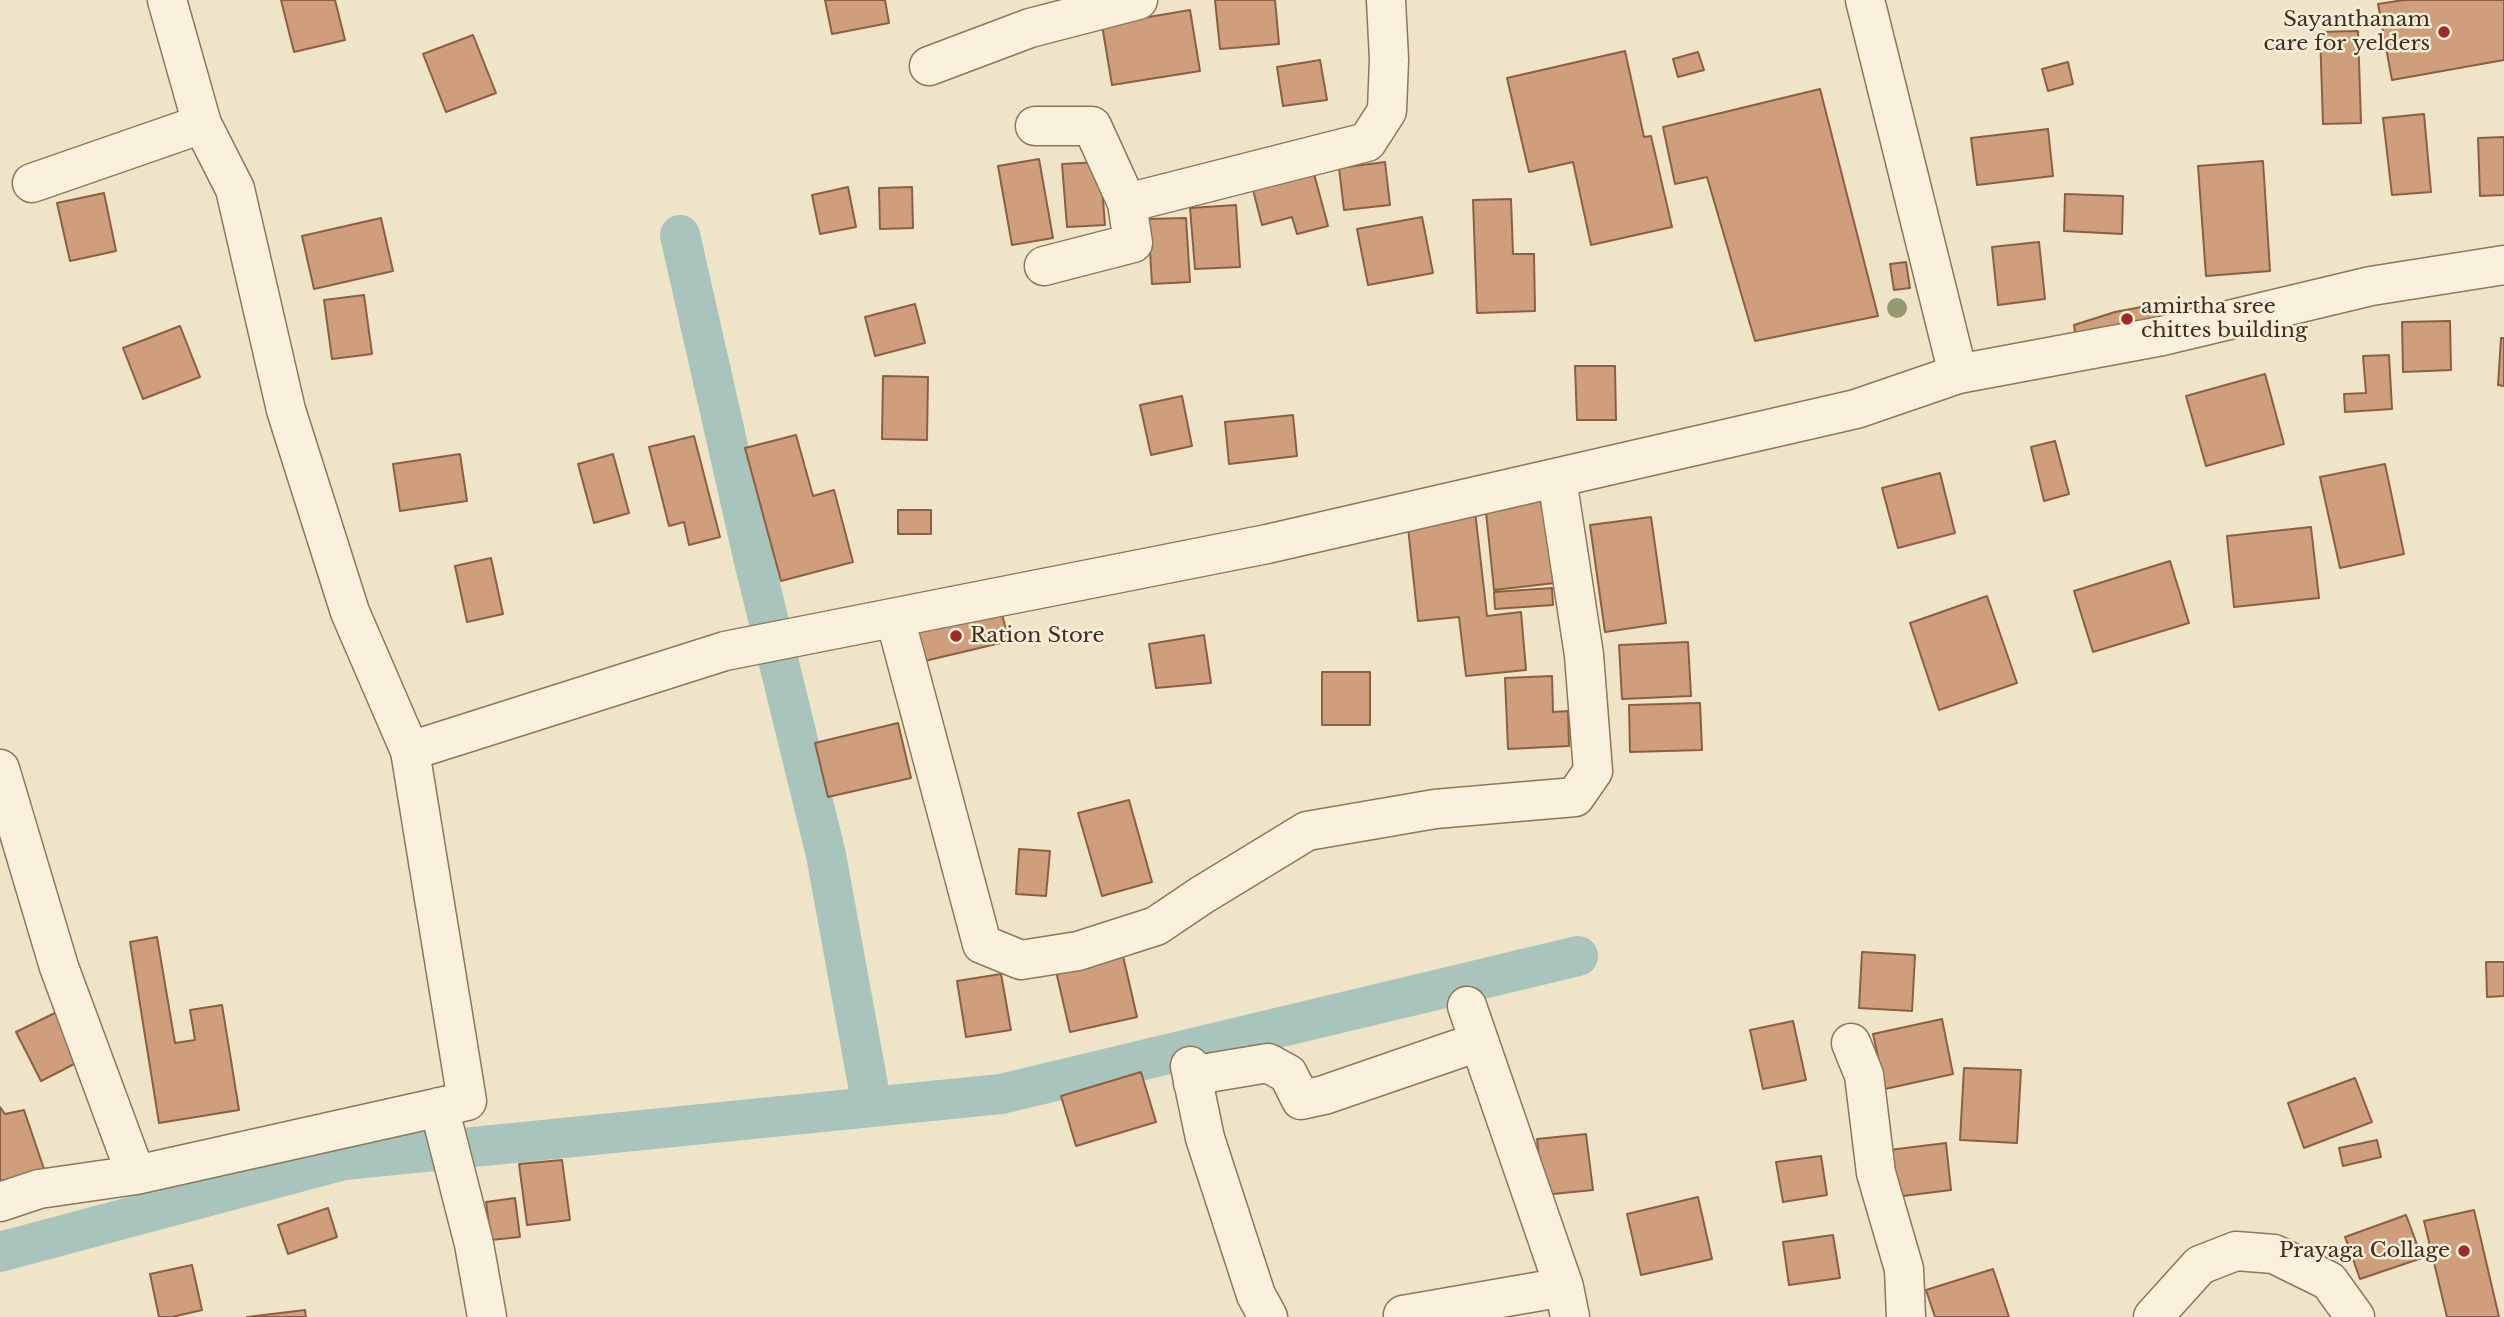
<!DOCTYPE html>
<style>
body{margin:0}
canvas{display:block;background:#f0e4c8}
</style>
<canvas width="2504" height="1317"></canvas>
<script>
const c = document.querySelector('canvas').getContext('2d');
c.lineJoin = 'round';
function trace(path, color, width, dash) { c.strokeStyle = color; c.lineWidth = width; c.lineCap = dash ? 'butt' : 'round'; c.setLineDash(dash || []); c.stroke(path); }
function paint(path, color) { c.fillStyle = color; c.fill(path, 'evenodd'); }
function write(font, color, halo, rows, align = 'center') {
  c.font = font + ' "Libre Baskerville",serif'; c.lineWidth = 5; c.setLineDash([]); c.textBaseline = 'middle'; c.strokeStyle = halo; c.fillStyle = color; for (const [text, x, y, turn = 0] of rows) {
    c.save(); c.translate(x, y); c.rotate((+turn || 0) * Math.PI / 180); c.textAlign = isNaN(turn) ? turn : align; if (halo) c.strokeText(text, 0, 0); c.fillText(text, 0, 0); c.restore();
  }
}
const canal = new Path2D(`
 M680 235 754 561 826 855 872 1107
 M0 1252 344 1160 1001 1094 1578 956`);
const building = new Path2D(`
 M281 0H335L345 40 294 52Z
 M825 0H885L889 23 832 34Z
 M1215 0H1275L1279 44 1220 49Z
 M2404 0H2504V60L2392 80 2378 4Z
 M1190 10 1200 71 1112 85 1102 25Z
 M2358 31 2361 123 2323 124 2320 32Z
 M473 35 496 93 446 112 423 54Z
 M1625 51 1644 137 1651 136 1672 227 1591 245 1573 162 1529 172 1507 78Z
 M1698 52 1704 70 1678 77 1673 59Z
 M1320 60 1327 100 1283 106 1277 67Z
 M2068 62 2073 84 2048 91 2042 69Z
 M1820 89 1878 316 1755 341 1707 177 1675 184 1663 127Z
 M2424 114 2431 192 2392 195 2383 118Z
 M2048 129 2053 176 1977 185 1971 138Z
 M2504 137V195L2480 196 2478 138Z
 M1039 159 1053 238 1012 245 998 166Z
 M2263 161 2270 271 2206 276 2198 166Z
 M1100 162 1105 225 1067 227 1062 164Z
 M1385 162 1390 205 1344 210 1339 168Z
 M1313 170 1328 226 1297 234 1292 217 1262 225 1252 186Z
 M848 187 856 227 820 234 812 195Z
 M912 187 913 228 880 229 879 188Z
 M104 193 116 251 70 261 57 203Z
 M2065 194 2123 196 2122 234 2064 231Z
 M1511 199 1513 254H1534L1535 311 1477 313 1473 200Z
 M1236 205 1240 267 1195 269 1190 208Z
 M1422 217 1433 273 1368 285 1357 229Z
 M381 218 393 271 314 289 302 236Z
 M1186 218 1190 282 1152 284 1148 219Z
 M2039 242 2045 299 1998 305 1992 247Z
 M1906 262 1910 288 1894 290 1890 264Z
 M364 295 372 354 332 359 324 300Z
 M915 304 925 343 875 356 865 317Z
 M2157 304 2162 325 2077 345 2074 325 2115 312Z
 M2450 321 2451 370 2403 372 2402 322Z
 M180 326 200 377 143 399 123 348Z
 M2501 338H2504V386L2498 385Z
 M2389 355 2392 409 2345 412 2344 394 2366 393 2363 356Z
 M1575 366H1615L1616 420H1577Z
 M2265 374 2284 444 2206 466 2186 396Z
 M883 376 928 377 927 440 882 439Z
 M1182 396 1192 446 1151 455 1140 405Z
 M1293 415 1297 456 1229 464 1225 422Z
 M796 435 813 496 834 490 853 562 781 581 745 448Z
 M694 436 720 537 689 545 684 522 669 526 649 447Z
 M2055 441 2069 494 2044 501 2031 447Z
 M460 454 467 501 400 511 393 464Z
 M613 454 629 513 594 523 578 464Z
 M2385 464 2404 554 2340 568 2320 477Z
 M1940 473 1955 533 1898 548 1882 488Z
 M1546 496 1555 583 1494 590 1485 502Z
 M898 510H931V534H898Z
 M1475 511 1487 616 1521 612 1526 670 1466 676 1459 617 1418 621 1407 518Z
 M1651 517 1666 623 1605 632 1590 525Z
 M2311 527 2319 598 2234 607 2227 536Z
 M491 558 503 614 467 622 455 566Z
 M2170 561 2189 623 2093 652 2074 591Z
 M1552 588 1553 605 1495 609 1494 592Z
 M1987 596 2017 683 1939 710 1910 623Z
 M1000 607 1009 641 912 664 904 631Z
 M1204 635 1211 683 1156 688 1149 644Z
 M1688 642 1691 696 1622 699 1619 645Z
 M1322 672H1370V725H1322Z
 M1552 676 1553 712 1568 711 1569 746 1508 749 1505 678Z
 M1700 703 1702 750 1630 752 1629 705Z
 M898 723 911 778 828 797 815 743Z
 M1129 800 1152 882 1102 896 1078 813Z
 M1019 849 1050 851 1046 896 1016 894Z
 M157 937 175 1043 195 1040 190 1010 222 1005 239 1110 159 1123 130 942Z
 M1862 952 1915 955 1912 1011 1859 1008Z
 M1123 956 1137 1017 1070 1032 1056 971Z
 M2486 962H2504V996L2487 997Z
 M1001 974 1011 1030 966 1037 957 981Z
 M61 1010 86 1058 41 1081 16 1032Z
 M1942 1019 1953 1074 1885 1089 1873 1034Z
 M1793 1021 1806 1080 1763 1089 1750 1030Z
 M1964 1068 2021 1070 2017 1143 1960 1140Z
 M1141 1072 1156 1122 1076 1146 1061 1096Z
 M2355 1078 2372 1122 2304 1148 2288 1103Z
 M0 1107 5 1114 24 1110 45 1172 0 1181Z
 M1586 1134 1593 1190 1543 1195 1537 1139Z
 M2377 1140 2381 1157 2343 1166 2339 1148Z
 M1946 1143 1951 1190 1895 1197 1889 1150Z
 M1821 1156 1827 1195 1783 1202 1776 1162Z
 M562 1160 570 1220 527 1225 519 1164Z
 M1698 1197 1712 1259 1641 1275 1627 1214Z
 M515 1198 520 1237 491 1240 486 1202Z
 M328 1208 337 1237 288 1254 278 1225Z
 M2474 1210 2499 1317H2447L2424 1221Z
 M2406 1215 2422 1258 2360 1279 2345 1237Z
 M1833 1235 1840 1278 1789 1285 1783 1242Z
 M192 1265 202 1310 172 1317H159L150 1274Z
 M1993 1269 2009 1317H1935L1926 1290Z
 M305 1310 306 1317H247Z`);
const minor = new Path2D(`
 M1865 0 1958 374
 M929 66 1030 28 1138 0
 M1035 126H1092L1127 203 1367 142 1387 111 1389 59 1386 0
 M32 183 202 124
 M1044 266 1133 243 1127 203
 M895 618 982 944 1021 960 1078 951 1156 926 1202 895 1307 831 1435 809 1575 797 1593 771 1584 655 1557 479
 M410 751 725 651 1267 544 1856 409 1958 374 2162 336 2371 286 2504 265
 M0 769 59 967 136 1175
 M1467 1006 1564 1287 1570 1317
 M1851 1043 1864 1075 1876 1173 1904 1269 1906 1317
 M1190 1066 1205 1138 1256 1295 1268 1317
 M1193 1083 1208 1073 1268 1063 1288 1074 1301 1100 1324 1095 1478 1042
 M439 1107 474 1244 487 1317
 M0 1202 39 1189 136 1175 467 1101 410 751 350 612 286 410 235 189 202 124 167 0
 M1403 1315 1564 1287
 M2153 1317 2200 1265 2236 1251 2274 1254 2329 1281 2355 1317`);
const trees = [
 [1897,308]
];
const markers = [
 [2444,32,7,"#9e2a2b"],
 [2127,319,7,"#9e2a2b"],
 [956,636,7,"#9e2a2b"],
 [2464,1251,7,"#9e2a2b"]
];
const poiNames = [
 ["Sayanthanam",2430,20],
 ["care for yelders",2430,44],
 ["amirtha sree",2141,307,"left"],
 ["chittes building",2141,331,"left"],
 ["Ration Store",970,636,"left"],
 ["Prayaga Collage",2450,1251]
];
trace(canal, '#a9c4bc', 40);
paint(building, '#cf9f7d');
trace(building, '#8d5f41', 2);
trace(minor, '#8d765c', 41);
trace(minor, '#faf1dc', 38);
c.fillStyle = '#96986f';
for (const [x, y] of trees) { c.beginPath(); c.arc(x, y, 10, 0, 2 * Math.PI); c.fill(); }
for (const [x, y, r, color] of markers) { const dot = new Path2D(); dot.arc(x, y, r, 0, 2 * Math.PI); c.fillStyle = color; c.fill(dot); trace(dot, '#f7eed8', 2.5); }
write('21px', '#3d2e20', '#f7eed8', poiNames, 'right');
</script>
